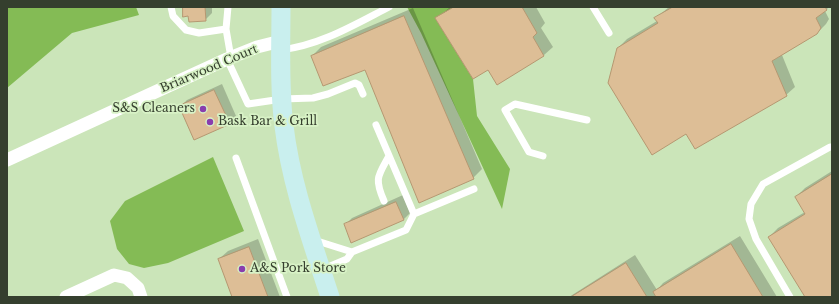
<!DOCTYPE html>
<style>
body{margin:0}
#map{position:relative;width:839px;height:304px;overflow:hidden;background:#cbe5b9;font-family:"Libre Baskerville",serif}
canvas{display:block}
.frame{position:absolute;inset:0;border:8px solid #353f2e;pointer-events:none}
</style>
<div id="map">
<canvas width="839" height="304"></canvas>
<div class="frame"></div>
</div>
<script>
const c = document.querySelector('canvas').getContext('2d');
c.lineJoin = 'round';
function paint(path, color) { c.fillStyle = color; c.fill(path, 'evenodd'); }
function trace(path, color, width, dash) { c.strokeStyle = color; c.lineWidth = width; c.lineCap = dash ? 'butt' : 'round'; c.setLineDash(dash || []); c.stroke(path); }
function write(font, color, halo, rows, align = 'center') {
  c.font = font + ' "Libre Baskerville",serif'; c.lineWidth = 3.5; c.setLineDash([]); c.textBaseline = 'middle'; c.strokeStyle = halo; c.fillStyle = color; for (const [text, x, y, turn = 0] of rows) {
    c.save(); c.translate(x, y); c.rotate((+turn || 0) * Math.PI / 180); c.textAlign = isNaN(turn) ? turn : align; if (halo) c.strokeText(text, 0, 0); c.fillText(text, 0, 0); c.restore();
  }
}
const forest = new Path2D(`
 M7 7H136L139 15 72 33 7 88Z
 M407 7H454L436 19 473 79 477 116 510 169 502 209 421 33Z
 M213 157 244 231 168 263 144 268 129 264 117 249 110 221 125 201Z`);
const shadow = new Path2D(`
 M184 7H212V13L205 20 189 15Z
 M450 7H536L545 23 541 28 553 47 544 55 498 84 488 68 437 19Z
 M669 7H829L825 11 829 19 826 24 817 33 782 55 795 87 786 95 686 133 618 48 627 39 657 21 656 18Z
 M413 8 482 169 473 178 366 69 312 56 321 47Z
 M222 84 236 116 229 123 180 107 187 100Z
 M832 171V297H806L769 237 778 228 805 212 796 197 805 188Z
 M403 195 410 213 403 220 345 225 352 218Z
 M740 236 777 297H569L635 255 657 290 663 283Z
 M258 239 280 297H233L219 259 228 251Z`);
const building = new Path2D(`
 M183 7H205L206 21 189 22 188 16 183 17Z
 M454 7H522L537 33 533 37 544 56 497 85 488 70 473 79 435 18Z
 M673 7H825L827 10 816 18 821 28 817 34 772 61 787 96 695 149 686 134 652 155 608 83 617 48 658 23 654 18Z
 M404 16 474 179 419 203 365 70 323 86 311 56Z
 M214 90 230 124 194 140 179 106Z
 M832 174V297H805L768 237 805 214 795 197Z
 M396 202 404 220 351 243 344 224Z
 M731 244 763 297H656L653 292Z
 M249 247 268 297H232L218 259Z
 M626 263 647 297H571Z`);
const lane = new Path2D(`
 M171 7 173 16 186 30 199 33 226 29
 M228 7 226 29 231 58
 M593 7 609 33
 M281 50C321 45 354 25 389 7
 M227 59 248 104 282 99 313 98 328 94 355 83 359 85 363 94
 M376 125 414 214
 M543 156 529 152 505 110 515 104 587 120
 M236 158 287 297
 M384 201C374 178 378 176 389 156
 M314 240 352 252 347 259 321 270
 M352 252 406 230 414 214 474 189
 M790 297 756 239 749 219 751 204 763 184 830 147H832`);
const street = new Path2D(`
 M7 160 227 59 257 47 281 41
 M66 297 114 275 127 278 138 288 141 297`);
const secondary = new Path2D(`
 M281 7C281 46 279 87 284 126 291 185 312 241 330 297`);
const markers = [
 [203,109,4,"#893dae"],
 [210,122,4,"#893dae"],
 [242,269,4,"#893dae"]
];
const streetNames = [
 ["Briarwood Court",209,69,-23]
];
const poiNames = [
 ["S&S Cleaners",195,109,"right"],
 ["Bask Bar & Grill",218,122],
 ["A&S Pork Store",250,269]
];
paint(forest, '#84bb55');
paint(shadow, '#0003');
paint(building, '#ddbe96');
trace(building, '#b59771', 1);
trace(lane, '#fff', 7);
trace(street, '#fff', 13);
trace(secondary, '#c9efee', 19);
for (const [x, y, r, color] of markers) { const dot = new Path2D(); dot.arc(x, y, r, 0, 2 * Math.PI); c.fillStyle = color; c.fill(dot); trace(dot, '#d8f2c6', 1.5); }
write('12px', '#353f2e', '#d8f2c6', streetNames);
write('12px', '#353f2e', '#d8f2c6', poiNames, 'left');
</script>
